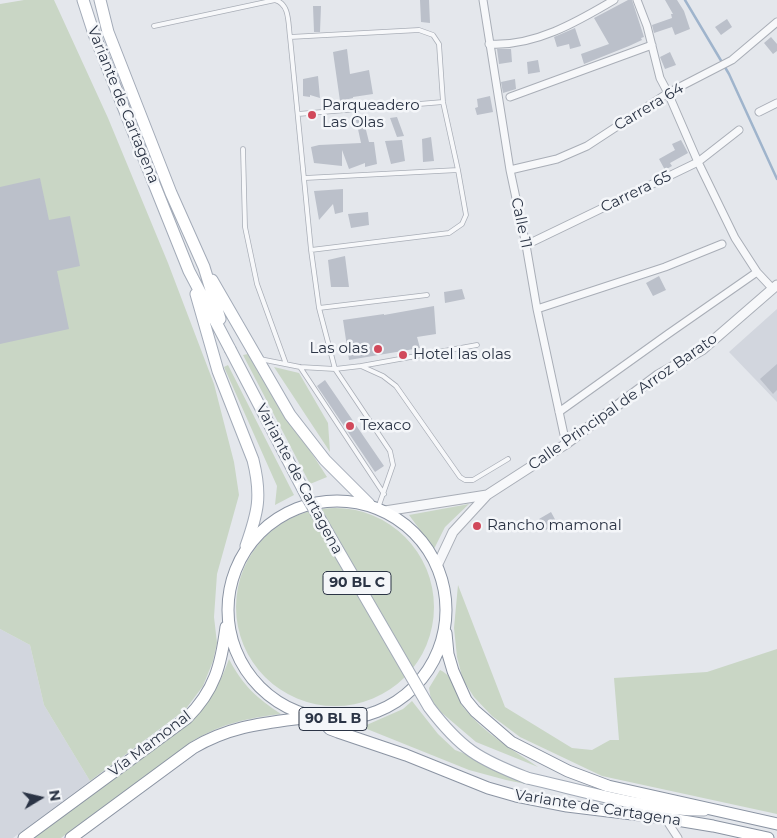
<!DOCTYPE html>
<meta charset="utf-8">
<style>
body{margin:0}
#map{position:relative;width:777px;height:838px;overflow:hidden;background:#e4e7ec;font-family:Montserrat,sans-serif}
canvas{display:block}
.north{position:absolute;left:15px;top:773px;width:50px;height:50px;-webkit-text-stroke:4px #f4f6f9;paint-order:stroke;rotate:81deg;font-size:14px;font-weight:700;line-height:20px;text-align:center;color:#2b3445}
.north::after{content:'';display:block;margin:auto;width:18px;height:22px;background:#2b3445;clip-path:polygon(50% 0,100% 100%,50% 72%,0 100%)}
</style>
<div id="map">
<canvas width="777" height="838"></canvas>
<div class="north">N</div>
</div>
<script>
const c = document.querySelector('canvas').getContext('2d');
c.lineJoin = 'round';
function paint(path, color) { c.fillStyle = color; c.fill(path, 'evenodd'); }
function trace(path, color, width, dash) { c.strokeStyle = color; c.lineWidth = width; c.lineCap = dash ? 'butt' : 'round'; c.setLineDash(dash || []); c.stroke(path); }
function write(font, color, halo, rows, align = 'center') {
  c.font = font + ' Montserrat,sans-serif'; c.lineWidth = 5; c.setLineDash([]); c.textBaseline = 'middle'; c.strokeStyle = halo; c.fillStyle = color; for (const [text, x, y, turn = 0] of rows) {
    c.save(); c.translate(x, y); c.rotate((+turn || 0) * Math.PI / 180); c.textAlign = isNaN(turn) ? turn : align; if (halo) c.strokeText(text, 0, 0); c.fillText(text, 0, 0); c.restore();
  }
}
const built = new Path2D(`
 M777 309V402L729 352Z
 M0 629 30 645 44 705 90 781 13 838H0Z`);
const green = new Path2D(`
 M24 0H54L108 118 168 263 214 384 234 462 239 495 217 574 214 617 217 643 213 661 203 686 185 710 90 781 44 705 30 645 0 629V4Z
 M248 354 327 477 310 484 243 355Z
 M228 365 294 495 275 505 277 486 224 367Z
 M274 367 299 373 328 423 330 452Z
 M469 504 445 527 434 549 409 515Z
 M236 607a99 99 0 1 1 198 0a99 99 0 1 1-198 0Z
 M458 585 505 707 572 748 592 750 610 740H619L614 678 707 672 777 649V814L602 776 520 737 492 716 474 697 463 680 457 657 454 628Z
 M229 659C243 686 257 698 281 714 248 718 224 723 194 740L61 838H33L197 715C212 696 221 682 229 659Z
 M440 670C457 678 454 695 464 708 484 733 513 750 538 767L476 742 442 713 431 700 429 688Z
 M412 701 438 734 455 750 570 793 506 780 469 770 362 727 403 709Z`);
const stream = new Path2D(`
 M685 0 729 74 777 179`);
const building = new Path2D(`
 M420 0H429L430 23 421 22Z
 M628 0H632L644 37 641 38 642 40 629 46 584 64 581 54 609 44 594 18Z
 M665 0H677L684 11 690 29 675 35 672 27 654 33 652 25 672 18 671 14H673Z
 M313 6H321L320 32H314Z
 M727 19 732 27 721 35 715 27Z
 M575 28 581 46 570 49 569 44 557 47 554 37Z
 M771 37 777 44V51L773 54 764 43Z
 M347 49 350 74 369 70 373 94 353 97V98L340 101 333 52Z
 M497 49H511L512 62 499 64Z
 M670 52 676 65 665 69 660 57Z
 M538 60 540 72 528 74 527 62Z
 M318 76 320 98 310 95V97L303 96V79Z
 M515 79 516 89 503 93 501 82Z
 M490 96 493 112 477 115 475 108 478 107 477 99Z
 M397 117 404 136 397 137 390 118Z
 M363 118 369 142H374L377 164 365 167V163L349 169 342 150V166L314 163 311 147 319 145 361 143 356 120Z
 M431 137 434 161 423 162 422 139Z
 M402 140 405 161 391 164 385 141Z
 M681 140 688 153 670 163 672 166 665 170 659 159 675 150 672 144Z
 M40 178 49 220 70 216 80 266 57 271 69 329 0 344V187Z
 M343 189V212L335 214 333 204 319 220 314 191Z
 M368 212 369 225 351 228 348 214Z
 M345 256 349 287H331L328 260Z
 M659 276 666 290 653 296 646 283Z
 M462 289 465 299 445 303 444 292Z
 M434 306 436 334 417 337 420 348 349 360 343 320 384 314V315Z
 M777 364V390L773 394 760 379Z
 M325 380 384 466 375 472 317 386Z
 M551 512 557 523 546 530 539 519Z`);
const service = new Path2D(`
 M154 26 275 0C290 4 288 23 290 37L311 250 319 308 335 369 390 451 393 465 378 508
 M290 37 419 30 433 35 439 44 443 102 458 170
 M298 114 443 102
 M243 149 245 227 257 284 286 364
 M305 178 458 170 466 215 462 224 449 233 311 250
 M319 308 427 295
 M260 359 300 367 335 369 361 366 383 376 396 386 460 477 465 480H473L508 459
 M361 366 477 345
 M300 367 384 494`);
const minor = new Path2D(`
 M483 0 510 170 526 245 537 309 566 444
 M637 0 647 26 660 78 668 93 698 162 735 238 757 272 772 288
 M489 44C534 47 577 22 614 0
 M510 97 652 45
 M759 112 777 103
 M510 170 557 159 587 146 668 93 732 60 777 22
 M526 245 698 162 739 130
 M537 309 665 267 722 244
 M559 412 668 334 757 272
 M665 818 678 838`);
const tertiary = new Path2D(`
 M385 511 487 495
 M437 566 453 532 487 495 566 444 658 375 702 350 777 285`);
const primary = new Path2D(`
 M83 0 94 34 189 271 230 349
 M100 0 108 32 171 193 204 267 220 319
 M212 280 290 415 325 460 369 504
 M196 294 218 371 253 460C262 496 258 512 246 546
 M527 778C585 791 644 810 704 810`);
const trunk = new Path2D(`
 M228 610a109 109 0 1 1 218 0a109 109 0 1 1-218 0Z
 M446 633 448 654 453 671 466 700 475 711 511 742 568 771 608 786 777 824
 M319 718 330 729 338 732 406 755 488 788 516 796 567 806 665 818 713 826 768 838
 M24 838 187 718C215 690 221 665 226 627
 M71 838 193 748C232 725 266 723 310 717`);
const primaryBridge = new Path2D(`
 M230 349 306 495 429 707C461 749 478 759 527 778`);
const markers = [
 [312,115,5,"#d1495b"],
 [378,349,5,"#d1495b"],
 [403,355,5,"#d1495b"],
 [350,426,5,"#d1495b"],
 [477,526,5,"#d1495b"]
];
const shields = [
 [357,583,68],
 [333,719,68]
];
const shieldNames = [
 ["90 BL C",357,583],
 ["90 BL B",333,719]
];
const streetNames = [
 ["Variante de Cartagena",123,105,68],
 ["Carrera 64",649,107,-31],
 ["Carrera 65",636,192,-26],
 ["Calle 11",521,223,78],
 ["Calle Principal de Arroz Barato",623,402,-35],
 ["Variante de Cartagena",299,479,62],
 ["Vía Mamonal",150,744,-37],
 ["Variante de Cartagena",598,808,9]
];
const poiNames = [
 ["Parqueadero",322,106],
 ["Las Olas",322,123],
 ["Las olas",368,349,"right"],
 ["Hotel las olas",413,355],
 ["Texaco",360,426],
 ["Rancho mamonal",487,526]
];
paint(built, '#d2d6de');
paint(green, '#c9d6c5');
trace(stream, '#9fb4cc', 2.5);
paint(building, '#bbc0ca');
trace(service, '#a9aeb7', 5.5);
trace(minor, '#a9aeb7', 9);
trace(tertiary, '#a9aeb7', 11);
trace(primary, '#a3abb8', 13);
trace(trunk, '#8b94a3', 13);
trace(service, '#f7f8fa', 4);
trace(minor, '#f7f8fa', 7);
trace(tertiary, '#f7f8fa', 9);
trace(primary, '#fff', 11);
trace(trunk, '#fff', 11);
trace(primaryBridge, '#a3abb8', 13, []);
trace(primaryBridge, '#fff', 11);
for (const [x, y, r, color] of markers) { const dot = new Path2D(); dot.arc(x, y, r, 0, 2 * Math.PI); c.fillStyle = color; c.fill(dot); trace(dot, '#f4f6f9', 2); }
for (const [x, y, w] of shields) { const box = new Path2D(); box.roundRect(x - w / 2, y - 11.5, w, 23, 4); c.fillStyle = '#f4f6f9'; c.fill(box); trace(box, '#2b3445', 1); }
write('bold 14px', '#2b3445', null, shieldNames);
write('15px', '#2b3445', '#f4f6f9', streetNames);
write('15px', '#2b3445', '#f4f6f9', poiNames, 'left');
</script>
